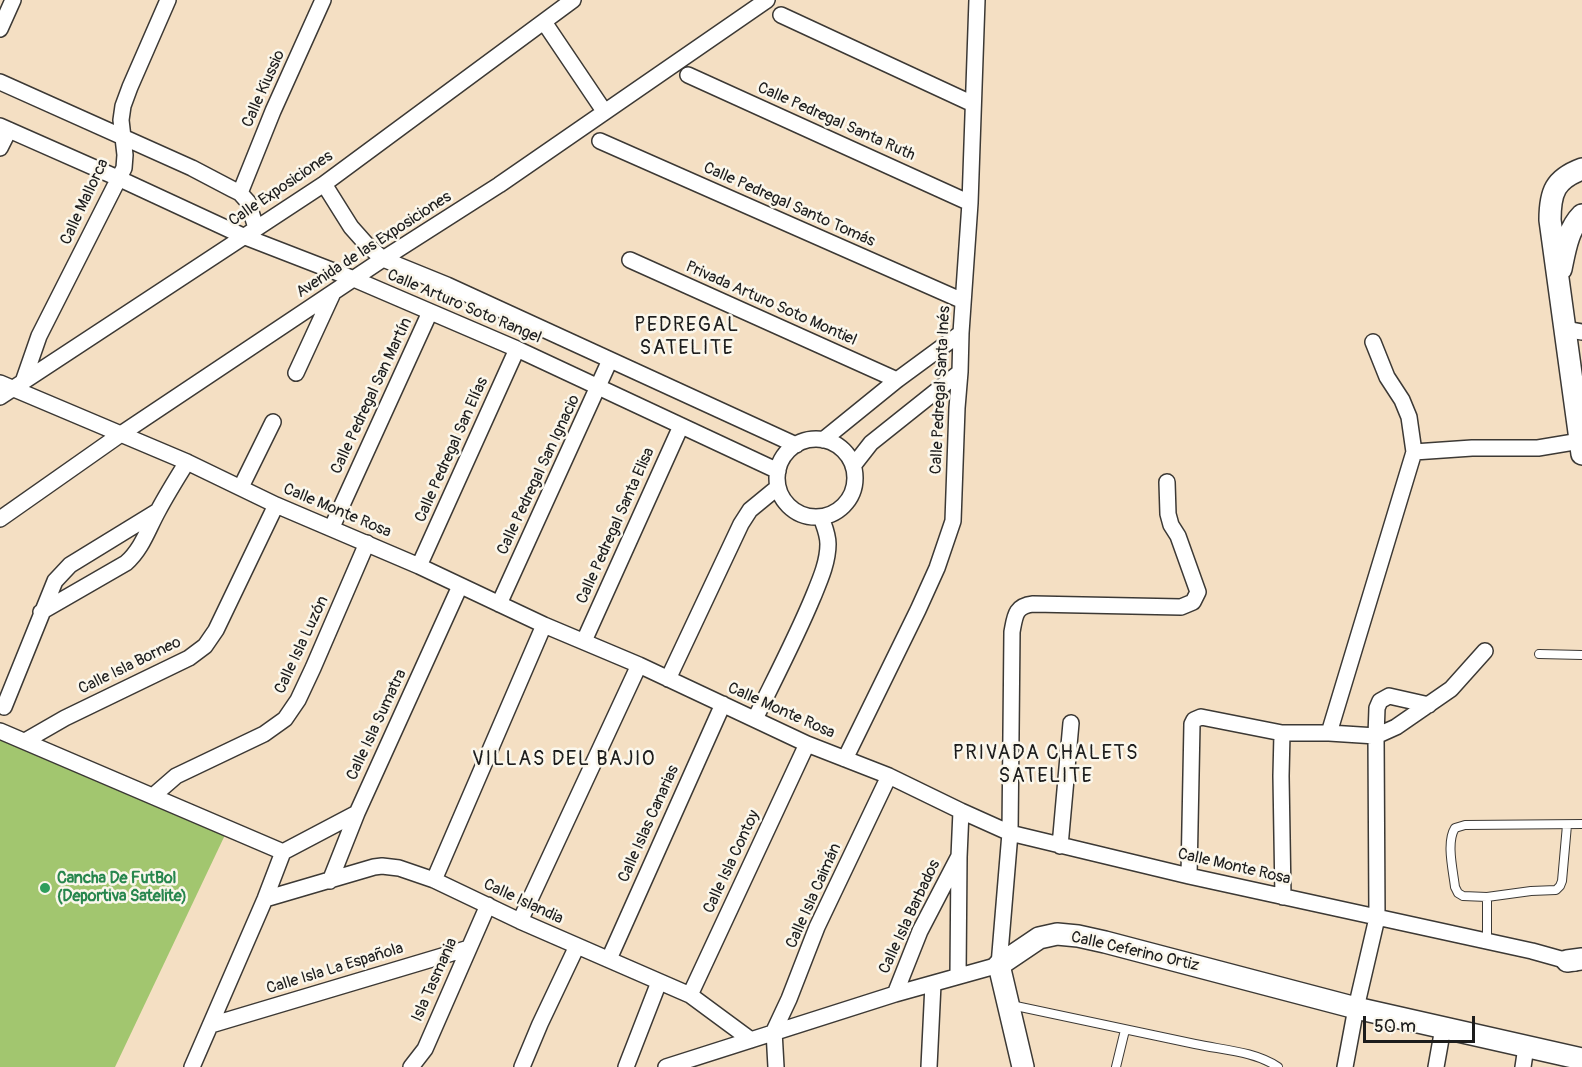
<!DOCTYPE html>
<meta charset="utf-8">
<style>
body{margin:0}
#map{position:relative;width:1582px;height:1067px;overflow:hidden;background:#f4dfc3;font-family:Pangolin,sans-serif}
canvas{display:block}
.scale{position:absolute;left:1363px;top:1016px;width:112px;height:27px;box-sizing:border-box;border:3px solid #1c1c1c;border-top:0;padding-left:8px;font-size:18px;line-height:21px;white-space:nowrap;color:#1c1c1c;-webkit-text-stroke:4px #fbf7ec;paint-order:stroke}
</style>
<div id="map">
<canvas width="1582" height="1067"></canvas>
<div class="scale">50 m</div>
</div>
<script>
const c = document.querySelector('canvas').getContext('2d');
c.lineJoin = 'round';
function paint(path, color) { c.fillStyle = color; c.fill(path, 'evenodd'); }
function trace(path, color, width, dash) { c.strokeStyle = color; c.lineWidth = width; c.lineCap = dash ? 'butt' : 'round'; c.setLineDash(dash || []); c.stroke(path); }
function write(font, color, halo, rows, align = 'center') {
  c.font = font + ' Pangolin,sans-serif'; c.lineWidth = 5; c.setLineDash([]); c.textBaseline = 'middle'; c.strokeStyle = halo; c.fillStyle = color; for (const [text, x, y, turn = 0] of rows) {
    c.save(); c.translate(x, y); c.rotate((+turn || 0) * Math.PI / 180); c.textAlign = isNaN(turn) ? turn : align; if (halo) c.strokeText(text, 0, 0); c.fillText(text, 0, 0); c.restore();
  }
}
const green = new Path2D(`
 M0 734 225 835 115 1067H0Z`);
const lane = new Path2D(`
 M1539 654 1582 655
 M1567 825 1562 881 1560 886 1556 890 1531 891 1487 897 1463 896 1458 893 1455 887C1453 870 1446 842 1455 828L1465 825 1582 824
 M1487 942V897
 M1011 1005C1072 1018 1133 1031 1195 1044 1222 1050 1254 1051 1278 1067
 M1116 1067 1125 1030`);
const street = new Path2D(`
 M781 15 973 104
 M544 22 604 111
 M0 29 13 0
 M688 75 970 203
 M0 82 192 168 232 189 240 193 248 202 256 228
 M0 126 120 179 243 236 354 279 517 349 778 471
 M600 141 963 301
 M0 148 9 130
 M324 184 351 227 367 245 383 259 447 285 796 445
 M240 193 273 111 323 0
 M630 260 897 380
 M1565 329 1582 332
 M1373 342 1387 377 1402 400 1409 417 1414 452 1472 448H1538L1580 441
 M296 373 332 295
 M23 382 39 336 124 168 125 155 121 120 123 106 130 87 168 0
 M0 383 187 462 276 505 419 566 544 625 639 665 807 744 889 776 961 811 1010 833 1189 876 1532 951 1575 963
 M0 397 324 184 573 0
 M777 478a39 39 0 1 1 78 0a39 39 0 1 1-78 0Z
 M823 440 897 380 961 333
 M853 466 871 443 960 372
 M241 487 273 422
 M0 519 121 434 383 259 499 185 767 0
 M332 527 430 312
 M419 566 517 349
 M499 604 610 360
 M41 612 126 563C142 549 148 529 158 511 167 494 177 478 187 462
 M584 641 681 426
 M668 679 741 524 750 510 778 487
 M4 707 55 581 70 565 158 511
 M755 719C775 678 796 638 813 597 820 580 828 562 828 544 828 534 824 526 821 517
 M0 731 283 852
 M1282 733 1281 776 1283 897
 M1329 733 1414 452
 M25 741 65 718 189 658 205 646 216 630 276 505
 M845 759 918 610 937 568 953 521 957 408 960 372 961 333 970 203 977 0
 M153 796 176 776 264 734 285 719 298 700 313 668 367 543
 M1060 846 1071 723
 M283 852 357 813
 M1189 876 1192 724 1194 720 1201 717 1282 733H1329L1376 736 1396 727 1451 689 1485 651
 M434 880 544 625
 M330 881 357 813 460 586
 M265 899 374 867 382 866 399 868 434 880 520 921 690 995 751 1040
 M520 921 639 665
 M609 959 723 704
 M958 976 959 857 961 811
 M895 994 920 931 958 858
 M690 995 807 744
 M211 1025 469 948
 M192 1067 265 899 283 852
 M411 1067 425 1049 488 905
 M522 1067 540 1024 577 946
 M626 1067 659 982
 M666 1067 895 994 999 965 1010 833 1012 632C1015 616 1015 606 1033 604L1181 607 1193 602 1198 592 1178 536 1171 525 1168 514 1167 482
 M776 1067 774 1031 789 999 817 927 889 776
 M929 1067 933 984
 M1345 1067 1356 1008 1377 918 1376 736 1377 708 1380 701 1389 696 1429 705
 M1436 1067 1443 1028
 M1523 1067 1526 1047`);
const secondary = new Path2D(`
 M1582 169C1555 179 1550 192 1550 220L1582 454
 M1561 269C1565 250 1568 229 1582 215
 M1567 961 1582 959
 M1023 1067 999 965 1039 938 1057 934 1078 936 1105 942 1356 1008 1582 1059`);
const markers = [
 [45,888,6,"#2e9e5b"]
];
const streetNames = [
 ["Calle Kiussio",264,89,-66],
 ["Calle Pedregal Santa Ruth",836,122,24],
 ["Calle Exposiciones",281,189,-34],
 ["Calle Mallorca",85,202,-65],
 ["Calle Pedregal Santo Tomás",789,205,24],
 ["Avenida de las Exposiciones",374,245,-33],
 ["Privada Arturo Soto Montiel",771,304,24],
 ["Calle Arturo Soto Rangel",464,307,23],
 ["Calle Pedregal Santa Inés",941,390,-87],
 ["Calle Pedregal San Martín",372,396,-65],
 ["Calle Pedregal San Elías",452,450,-66],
 ["Calle Pedregal San Ignacio",539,475,-65],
 ["Calle Monte Rosa",337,511,23],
 ["Calle Pedregal Santa Elisa",616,526,-66],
 ["Calle Isla Luzón",302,645,-65],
 ["Calle Isla Borneo",130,666,-26],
 ["Calle Monte Rosa",781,711,24],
 ["Calle Isla Sumatra",377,725,-65],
 ["Calle Islas Canarias",649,824,-66],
 ["Calle Isla Contoy",732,862,-65],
 ["Calle Monte Rosa",1234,867,13],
 ["Calle Isla Caimán",814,896,-66],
 ["Calle Islandia",523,902,25],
 ["Calle Isla Barbados",910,917,-65],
 ["Calle Ceferino Ortiz",1135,952,13],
 ["Calle Isla La Española",335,969,-17],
 ["Isla Tasmania",435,980,-66]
];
const leisureNames = [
 ["Cancha De FutBol",57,879],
 ["(Deportiva Satelite)",57,897]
];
const quarterNames = [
 ["PEDREGAL",687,326],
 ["SATELITE",687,349],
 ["PRIVADA CHALETS",1046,754],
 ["SATELITE",1046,777],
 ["VILLAS DEL BAJIO",564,760]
];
paint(green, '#a2c66f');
trace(lane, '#3c3935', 10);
trace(street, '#3c3935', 18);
trace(secondary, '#3c3935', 24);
trace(lane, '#fff', 8);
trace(street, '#fff', 15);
trace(secondary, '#fff', 21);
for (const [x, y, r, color] of markers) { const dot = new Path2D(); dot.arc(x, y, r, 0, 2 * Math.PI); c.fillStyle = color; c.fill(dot); trace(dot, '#fbf7ec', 2); }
write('16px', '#1c1c1c', '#fbf7ec', streetNames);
write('bold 16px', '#27864d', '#fbf7ec', leisureNames, 'left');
c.letterSpacing = '1.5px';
write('20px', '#1c1c1c', '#fbf7ec', quarterNames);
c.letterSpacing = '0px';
</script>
